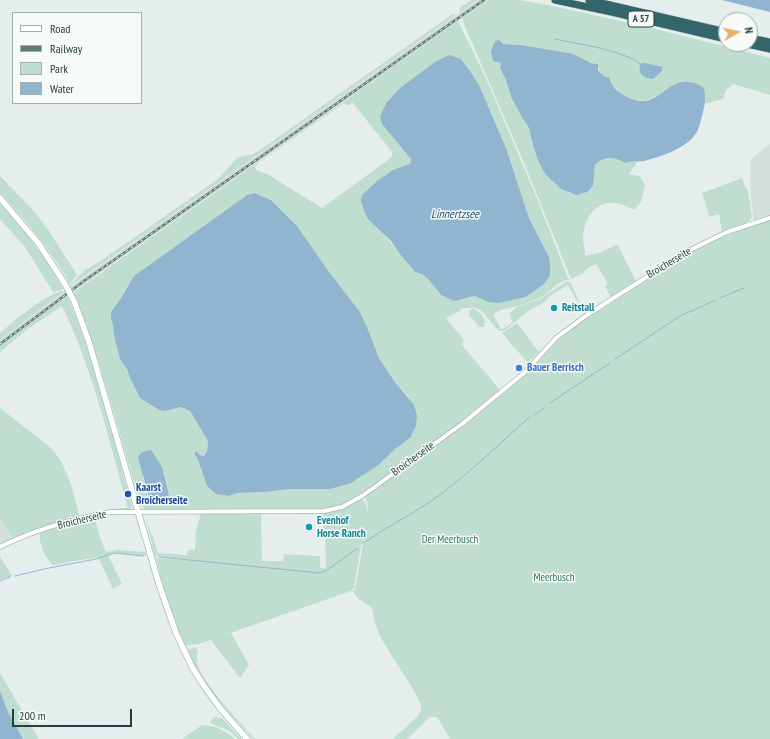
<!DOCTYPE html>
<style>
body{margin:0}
#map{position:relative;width:770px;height:739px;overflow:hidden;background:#e6eeed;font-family:"PT Sans Narrow",sans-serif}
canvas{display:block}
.legend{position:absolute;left:12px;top:12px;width:130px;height:92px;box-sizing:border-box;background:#f6faf9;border:1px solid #a2afaf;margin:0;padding:5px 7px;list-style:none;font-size:12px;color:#253f3f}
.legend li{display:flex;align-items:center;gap:8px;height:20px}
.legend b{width:20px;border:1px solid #a2afaf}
.north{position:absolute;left:718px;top:12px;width:40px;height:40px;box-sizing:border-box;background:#f6faf9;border:1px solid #a2afaf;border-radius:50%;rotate:81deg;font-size:11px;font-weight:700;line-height:16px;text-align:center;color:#253f3f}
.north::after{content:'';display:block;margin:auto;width:14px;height:18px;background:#ebac67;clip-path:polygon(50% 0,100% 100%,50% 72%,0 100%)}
.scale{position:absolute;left:12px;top:709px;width:120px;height:18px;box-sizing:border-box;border:2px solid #253f3f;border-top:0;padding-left:5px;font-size:12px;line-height:14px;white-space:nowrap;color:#253f3f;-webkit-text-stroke:3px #f6faf9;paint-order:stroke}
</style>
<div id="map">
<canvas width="770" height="739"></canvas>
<ul class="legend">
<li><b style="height:5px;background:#fff"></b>Road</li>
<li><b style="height:5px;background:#607a7a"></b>Railway</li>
<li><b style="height:11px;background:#c0ded0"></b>Park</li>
<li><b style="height:11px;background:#91b5cf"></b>Water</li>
</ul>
<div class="north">N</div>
<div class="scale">200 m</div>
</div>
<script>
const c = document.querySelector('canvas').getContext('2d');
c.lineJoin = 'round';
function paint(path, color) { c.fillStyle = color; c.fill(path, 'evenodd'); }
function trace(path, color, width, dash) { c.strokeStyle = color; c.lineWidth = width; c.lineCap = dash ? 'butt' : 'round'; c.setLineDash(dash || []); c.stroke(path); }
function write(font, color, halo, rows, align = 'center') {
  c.font = font + ' "PT Sans Narrow",sans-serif'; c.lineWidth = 3; c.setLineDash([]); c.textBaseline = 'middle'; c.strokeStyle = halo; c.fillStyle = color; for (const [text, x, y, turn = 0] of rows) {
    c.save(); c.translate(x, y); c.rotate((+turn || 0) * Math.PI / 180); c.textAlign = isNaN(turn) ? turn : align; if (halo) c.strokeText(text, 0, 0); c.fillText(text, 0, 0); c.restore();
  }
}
const built = new Path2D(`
 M477 0H488L67 296 0 346V339L28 317 223 177Z
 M770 144V217L754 222 750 187 751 159Z
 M0 519 14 539 0 545Z`);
const green = new Path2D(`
 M471 0H477L459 13 460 8Z
 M488 0H520L553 6 648 27 770 58V95L733 84 726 90 723 99 705 104V94L668 88C645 107 628 104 609 82 604 75 599 73 598 64L521 45 503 44 498 62 501 63 500 68 506 80 511 97 523 119 529 128 531 138 538 161 545 174 561 189 575 195 593 186 595 165C605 155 614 157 626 163L632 160 638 161 629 174 640 176 645 185 641 202 634 210C627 207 618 202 610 203 593 204 584 221 583 237 583 243 585 250 585 256L599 253 616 245 618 246 636 281 611 298 605 286 608 284 596 264 585 270 584 273 571 279 524 163 466 29 462 18ZM642 64H650L663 67 662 70 653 79Z
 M454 13 455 15 67 288 85 270 105 258 218 179 237 158 253 154 260 150Z
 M458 21 485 76 536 196 569 280C558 280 550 293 540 298 528 303 513 308 500 310L495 313 494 316 501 329H503L513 322 511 319 510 313 517 307 540 299 567 281 571 283 582 308 571 311 579 304 568 285 550 296 543 303 531 309 505 330 500 331C483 318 487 303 460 309V311L446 318 464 340 462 345 500 390 460 423 354 500 343 505 323 510H145L141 505C119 434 101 361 74 292ZM461 59 470 71 479 85 506 148 529 218 549 257 543 285 526 297 488 302 475 296 454 301 441 295 429 280 422 274 415 272 383 233 362 195 377 181 410 164 411 159 390 133 380 117 386 103 400 88 435 62ZM352 102 392 152V157L322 208 269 175 256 170 255 167 258 163 344 103 346 105H350ZM255 193 271 200 297 226 327 269 360 312 369 332 379 358 395 382 408 396 410 438 394 450 330 489H290L265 492 238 493 228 496 216 494 207 486 198 460 194 453V451L200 455 204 456 207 453 208 441 190 411 181 407 159 410 140 398 130 378 127 368 124 365 114 335V324L111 312 119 301 126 288 141 271 247 195ZM162 467 169 495C164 499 158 500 152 500L149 496 143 477Z
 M0 176 34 211 49 231 77 275 70 284C51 250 27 221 0 193Z
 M742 178 746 188 748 191 752 217 748 222 722 232 719 214 709 217 706 204 702 193Z
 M0 204C26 231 45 257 63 289L53 292 25 247 0 219Z
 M770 218V739H450L437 717H430L407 739H393L418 716 421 710V705L413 689 382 640 375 624 372 608 359 599 352 591 355 590 363 544 342 559 361 546 354 588 351 591 199 644 186 646C170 619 163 588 156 558L198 561 155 556 146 520 154 540 158 553 187 555 188 550H195L196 531 201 513H261L262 561H283L284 554 320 556V568H326L325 535 323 534V513L345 508 362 499 367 506V516L368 506 365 496 462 426 530 370 561 337 600 308 691 251 729 233Z
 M63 290V292L0 339V333C19 317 39 299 63 290Z
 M67 296C97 363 112 436 132 506L130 510 111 511V509L128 508C109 440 93 370 62 306L29 328 0 352V346Z
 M474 309C481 313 487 318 484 327H479L469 315 470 310Z
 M517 323 539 352 529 361 527 362 502 333Z
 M0 408 51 448C68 467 74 494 80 518L14 539 0 519Z
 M95 517 99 535 106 552 118 550 145 552 147 556 115 553 108 555 122 584 113 589 98 557 53 565C45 558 38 543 40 532Z
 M0 556 12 576 0 580Z
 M231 633 249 665 240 678 211 640Z
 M195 647 198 651C197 655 196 659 197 663 201 681 241 724 255 739H253C229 712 200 684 188 650Z
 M0 673 39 739H23C15 727 3 707 0 692 0 686 0 679 0 673Z
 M215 717 222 718 241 739H238C235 736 232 732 227 730 222 727 216 727 211 723V720Z
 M202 725C213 725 227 731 235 739H182Z`);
const water = new Path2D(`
 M722 0H770V12Z
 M499 40 503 44 521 45 573 54 591 63 598 64V70L605 77H609C611 85 615 90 622 94 630 99 639 103 649 100 656 98 661 93 667 89 679 80 692 79 704 88 706 98 705 106 702 116 700 122 699 131 694 136 684 149 660 157 644 161 637 162 633 160 626 163 614 157 605 155 595 165L593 186 587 192 576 195 561 189 545 174 538 161 531 138 529 128 523 119 511 97 506 80 500 68 501 63 493 61 491 51 495 41Z
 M449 55 461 59 470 71 479 85 506 148 529 218 549 257 550 266V276L543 285 526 297 498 303 488 302 475 296 454 301 441 295 429 280 422 274 415 272 399 253 391 241 368 219 365 213 361 201 362 195 377 181 393 170 410 164 411 159 382 124 380 117 386 103 400 88 416 76 435 62Z
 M642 63 650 64 663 67 662 71 653 79C643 78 638 75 640 64Z
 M255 193 271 200 297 226 327 269 360 312 369 332 379 358 395 382 414 405 417 416 416 426 410 438 394 450 377 466 351 483 330 489H290L265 492 238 493 228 496 216 494 207 486 198 460 194 453 196 451 200 455 204 456 207 452 208 441 190 411 181 407 168 410 166 411 159 410 140 398 130 378 127 369 120 359 114 335 113 324 111 319V312L119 301 134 276 247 195Z
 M151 450 162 467 169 495C164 499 158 500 152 500L149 496 138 458C140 452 144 451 151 450Z
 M0 691 8 712 23 739H0Z`);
const stream = new Path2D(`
 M555 39C578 44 623 50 640 64
 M720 298 744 288
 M615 359 680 316 716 300
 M550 403 610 363
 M534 415 544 408
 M364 543C390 524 420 511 445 491 475 468 502 441 531 416
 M159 557 320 573 327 570 358 548
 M15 576 44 569 96 559 115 553 143 556
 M0 581 10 577`);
const minor = new Path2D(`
 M0 547C33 530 74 519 111 512L324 511 342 507 362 496 462 424 524 373 556 338 587 315 686 252 727 232 770 218`);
const secondary = new Path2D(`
 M0 198 39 244 65 284
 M74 301 89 342 159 584 176 633 192 667 204 686 220 708 247 739`);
const motorway = new Path2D(`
 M555 0 616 13 726 39
 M589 0 726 32
 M750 38 770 42
 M747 44 770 49`);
const rail = new Path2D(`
 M0 344 84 281 484 0`);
const secondaryBridge = new Path2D(`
 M65 284 74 301`);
const markers = [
 [554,308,4,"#0f9aa8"],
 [519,368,4,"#3f7fe0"],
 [128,494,4,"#1a4fb4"],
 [309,527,4,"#0f9aa8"]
];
const shields = [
 [641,19,26]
];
const shieldNames = [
 ["A 57",641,19]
];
const streetNames = [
 ["Broicherseite",669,263,-31],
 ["Broicherseite",413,459,-36],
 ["Broicherseite",82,520,-14]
];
const cultureNames = [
 ["Reitstall",562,308],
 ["Evenhof",317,521],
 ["Horse Ranch",317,534]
];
const shopNames = [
 ["Bauer Berrisch",527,368]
];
const transitNames = [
 ["Kaarst",136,488],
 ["Broicherseite",136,501]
];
const parkNames = [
 ["Der Meerbusch",450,540],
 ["Meerbusch",554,578]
];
const waterNames = [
 ["Linnertzsee",455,215]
];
paint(built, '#d4dedc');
paint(green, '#c0ded0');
paint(water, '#91b5cf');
trace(stream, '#91b5cf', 1);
trace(minor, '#a8b6b5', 5.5);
trace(secondary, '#a5b9b7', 7);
trace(motorway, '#c2c9c9', 8);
trace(minor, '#fff', 4);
trace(secondary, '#fff', 5.5);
trace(motorway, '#33666a', 7);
trace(rail, '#607a7a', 2.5);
trace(rail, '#f6faf9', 1, [3]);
trace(secondaryBridge, '#a5b9b7', 7, []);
trace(secondaryBridge, '#fff', 5.5);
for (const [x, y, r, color] of markers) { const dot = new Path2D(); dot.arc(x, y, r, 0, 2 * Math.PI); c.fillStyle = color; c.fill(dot); trace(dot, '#f6faf9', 1.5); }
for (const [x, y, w] of shields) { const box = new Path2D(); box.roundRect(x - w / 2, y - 8, w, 16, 3); c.fillStyle = '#f6faf9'; c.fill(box); trace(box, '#253f3f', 1); }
write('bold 10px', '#253f3f', null, shieldNames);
write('11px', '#253f3f', '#f6faf9', streetNames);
write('bold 11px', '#0d838f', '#f6faf9', cultureNames, 'left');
write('bold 11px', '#366cbe', '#f6faf9', shopNames, 'left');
write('bold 11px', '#164399', '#f6faf9', transitNames, 'left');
write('11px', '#31745e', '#f6faf9', parkNames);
write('italic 12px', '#225279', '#f6faf9', waterNames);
</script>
